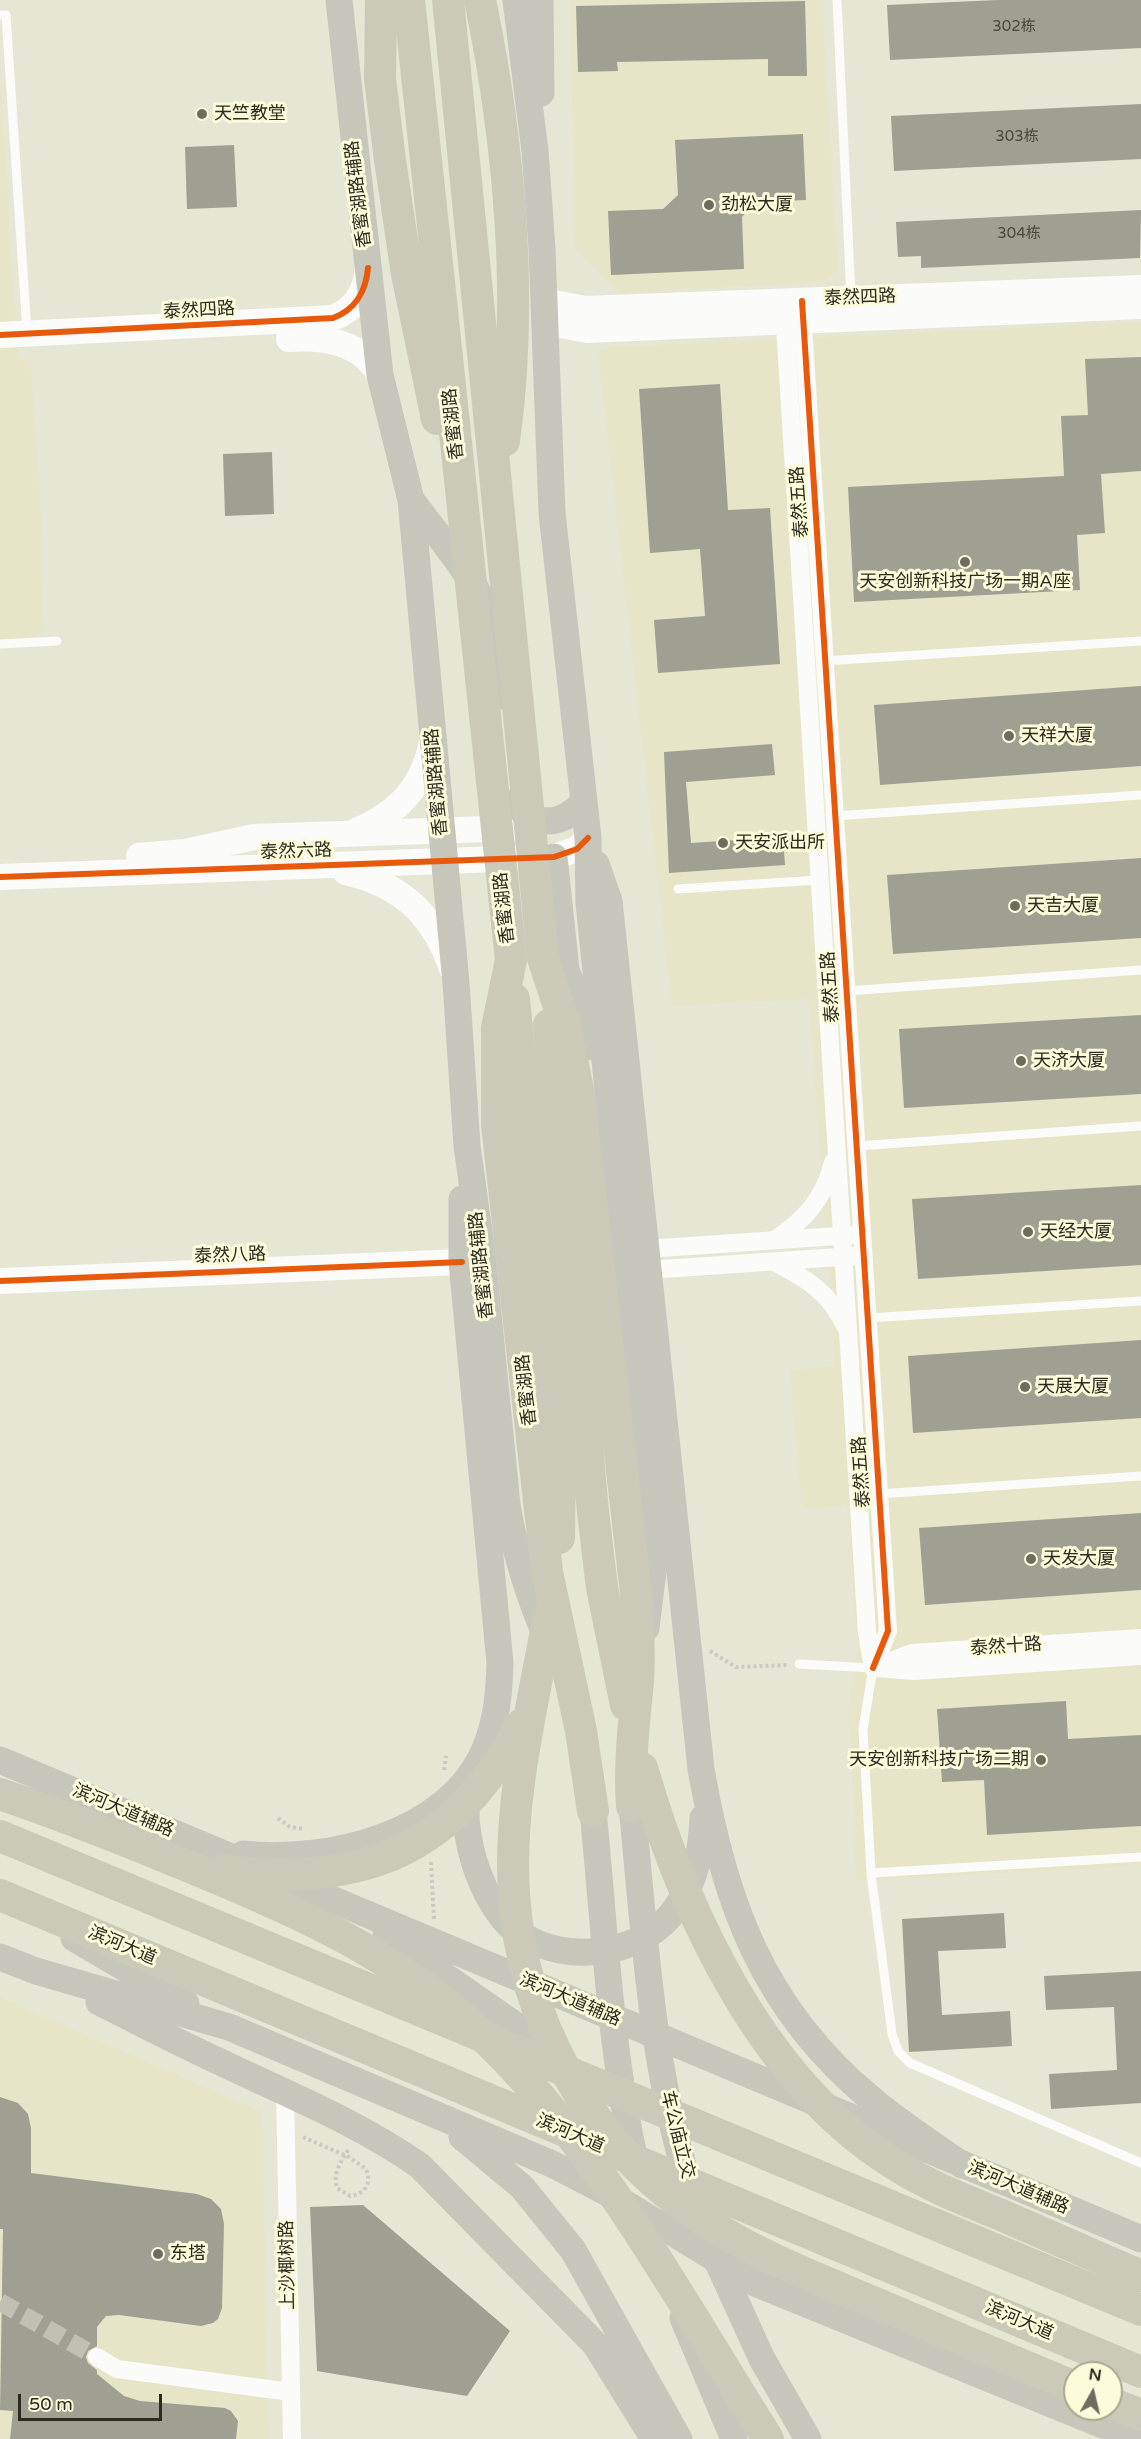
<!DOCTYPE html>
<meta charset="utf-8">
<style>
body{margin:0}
#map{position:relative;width:1141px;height:2439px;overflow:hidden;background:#e6e6d5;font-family:"Varela Round",sans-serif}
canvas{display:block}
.north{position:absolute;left:1063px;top:2361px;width:60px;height:60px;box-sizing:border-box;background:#fcfbda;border:2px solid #a9a88f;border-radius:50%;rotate:8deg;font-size:16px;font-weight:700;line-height:24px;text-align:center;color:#2c2b1f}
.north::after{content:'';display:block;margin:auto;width:21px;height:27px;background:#6d6c5f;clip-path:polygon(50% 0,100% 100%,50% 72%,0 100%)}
.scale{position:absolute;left:18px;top:2394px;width:144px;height:27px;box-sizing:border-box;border:3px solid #2c2b1f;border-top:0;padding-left:8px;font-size:18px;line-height:21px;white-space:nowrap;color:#2c2b1f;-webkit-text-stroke:4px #fcfbda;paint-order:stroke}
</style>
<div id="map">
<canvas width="1141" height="2439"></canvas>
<div class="north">N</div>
<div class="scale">50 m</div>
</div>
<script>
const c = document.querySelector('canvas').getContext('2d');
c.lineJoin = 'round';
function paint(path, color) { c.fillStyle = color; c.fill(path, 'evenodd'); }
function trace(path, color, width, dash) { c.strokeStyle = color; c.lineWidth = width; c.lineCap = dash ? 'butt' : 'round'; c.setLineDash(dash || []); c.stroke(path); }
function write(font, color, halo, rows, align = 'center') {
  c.font = font + ' "Varela Round","Noto Sans SC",sans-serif'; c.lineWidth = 6; c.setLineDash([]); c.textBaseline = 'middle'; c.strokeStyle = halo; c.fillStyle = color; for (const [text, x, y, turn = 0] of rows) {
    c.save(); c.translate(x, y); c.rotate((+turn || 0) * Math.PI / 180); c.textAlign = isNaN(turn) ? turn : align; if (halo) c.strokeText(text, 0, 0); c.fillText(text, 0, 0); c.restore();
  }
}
const built = new Path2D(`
 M570 0H822L838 269 824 282 620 293 575 249Z
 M0 81 18 360 30 359 40 490 44 633 0 646Z
 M1141 322V1866L856 1881 849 1706 858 1647 847 1506 802 1509 790 1370 835 1366 809 999 672 1006 598 351 610 347Z
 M0 1997 262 2112 269 2439H0Z`);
const building = new Path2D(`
 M998 0H1141V48L890 60 887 5Z
 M805 1 807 76H768V59L617 62 618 71 578 72 576 6Z
 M1141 104V159L894 171 891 116Z
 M803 134 806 200 755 202 742 217 744 269 611 275 608 211 663 209 678 195 675 140Z
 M234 145 237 207 187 209 185 147Z
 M1141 210 1140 258 921 268V256L898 257 896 222Z
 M1141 357V471L1101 474 1105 533 1077 535 1080 590 854 602 848 487 1064 476 1061 416 1088 415 1085 359Z
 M720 384 728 510 770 508 780 664 658 673 654 620 705 616 700 549 650 553 639 389Z
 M272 452 274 514 225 516 223 454Z
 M1141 686V766L880 785 874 705Z
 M772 744 775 775 686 782 691 843 783 837 785 865 669 873 664 752Z
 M1141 858V938L893 954 887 875Z
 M1141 1015V1094L904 1108 899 1029Z
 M1141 1185V1265L918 1279 912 1199Z
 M1141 1340V1418L913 1433 908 1356Z
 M1141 1513V1590L925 1605 919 1528Z
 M1066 1701 1068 1739 1141 1735V1826L987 1835 984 1780 942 1782 937 1709Z
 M1004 1913 1006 1948 938 1951 942 2015 1010 2011 1012 2046 909 2052 902 1919Z
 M1141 1971V2103L1051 2109 1049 2074 1117 2070 1114 2007 1046 2010 1044 1976Z
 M0 2097 18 2103 28 2114 31 2128V2173L197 2194 211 2199 221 2209 224 2224 222 2308 218 2319 213 2323 201 2326 119 2315 106 2316 97 2327V2346L88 2351 86 2357 88 2363 97 2370V2374L124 2396 140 2401 225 2408 231 2411 238 2421 236 2439H10L13 2411 0 2410 3 2229H0Z
 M363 2205 510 2331 467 2396 317 2371 310 2207Z`);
const streetTunnel = new Path2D(`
 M0 2302 97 2357`);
const path = new Path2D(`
 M710 1651 736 1667 788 1665
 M444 1770 446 1756
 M278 1818 290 1827 304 1829
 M431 1862 434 1920
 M303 2137 349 2157 366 2169C372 2184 365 2194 350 2196L337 2188C332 2171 342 2162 349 2148`);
const lane = new Path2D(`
 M837 0 851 296
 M0 15H6L27 332
 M0 644 57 641
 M823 661 1141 641
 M835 816 1141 795
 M678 889 819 880
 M846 991 1141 970
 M857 1146 1141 1126
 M868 1318 1141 1301
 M879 1494 1141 1476
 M799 1664 873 1668 863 1729 871 1873 892 2034 898 2051 910 2063 1141 2163
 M871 1873 1141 1857`);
const street = new Path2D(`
 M784 311 867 1633 873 1668
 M802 311 888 1631 873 1668
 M774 1240C804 1221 825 1198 833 1162
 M646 1249 852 1235
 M774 1262C806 1278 830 1293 845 1326
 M648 1270 853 1256
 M873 1668 912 1653 1141 1638
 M878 1668 914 1671 1141 1656
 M285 2091 292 2439
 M97 2357 117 2369 291 2392`);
const secondary = new Path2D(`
 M544 301 585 309 1141 288
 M545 322 587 330 1141 306
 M0 335 333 318C355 310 366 291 368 268
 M289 339C324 337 360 341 380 375
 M358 830C399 813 424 785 432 741
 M139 856 185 852 254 837 515 828
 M346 872C402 885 434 915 452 969
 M0 877 554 857 577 849 588 838
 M0 1281 462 1262`);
const primary = new Path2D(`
 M339 0 380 375 411 500 456 983 467 1146 482 1253 507 1505C515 1554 529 1597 549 1643
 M516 0 535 151 542 249 552 513 588 838 589 903 652 1524 654 1563 646 1628
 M540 0 541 93
 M412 501C438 537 474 575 489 617 497 642 499 670 501 696
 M515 802C518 808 523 811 529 815 549 828 569 818 584 802
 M554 857 566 970 584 1016 587 1047
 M596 864 609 901 701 1769C724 1902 763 2009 870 2098 899 2123 931 2143 962 2165
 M0 1760 1141 2239
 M468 1789C463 1813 467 1837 474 1861 482 1887 498 1921 523 1936 567 1963 635 1956 670 1916 693 1889 702 1853 703 1818
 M632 1806C645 1937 651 2071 693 2198
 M593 1811C605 1931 610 2052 637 2170
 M243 1854C327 1863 449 1835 485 1749 497 1721 499 1693 500 1663L462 1262V1199
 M386 1935 561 2057
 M74 1938 186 2004
 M0 1957 36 1971 229 2027 552 2164 608 2193 755 2283 1137 2439
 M99 2002C137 2021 175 2041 214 2059 284 2093 356 2121 420 2166L595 2344 654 2439
 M462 2137 522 2187 573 2250 679 2439
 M715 2256 762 2359 808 2439
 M683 2318 734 2439`);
const highway = new Path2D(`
 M381 0 380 79 390 160 407 274 437 419
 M409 0 511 960 497 1028V1125L547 1572 581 1731 593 1811
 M448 0 543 958 564 1022 579 1094 636 1593C638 1622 640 1652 638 1681 634 1723 629 1763 632 1806
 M480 0C509 140 524 299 504 441
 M514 999 560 1461 559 1538
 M549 1025 593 1512 602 1588 626 1705
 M549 1614C533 1706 508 1799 514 1894 522 2018 587 2139 690 2211 749 2253 818 2279 885 2307 948 2334 1012 2361 1075 2387
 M642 1768C685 1916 765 2089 904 2170 934 2188 967 2201 999 2214 1046 2235 1094 2255 1141 2276
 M0 1794C71 1818 140 1846 209 1875 315 1919 411 1964 493 2046 603 2155 685 2308 768 2439
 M0 1836 1141 2310
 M223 1871C367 1886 450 1853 522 1724
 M0 1895 1141 2372
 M1111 2403 1141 2415`);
const cycleway = new Path2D(`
 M802 301 888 1631 873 1668
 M0 335 333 318C355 310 366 291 368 268
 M0 877 554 857 577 849 588 838
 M0 1281 462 1262`);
const markers = [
 [202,114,6,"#6d6c5f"],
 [709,205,6,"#6d6c5f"],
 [965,562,6,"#6d6c5f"],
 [1009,736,6,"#6d6c5f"],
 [723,843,6,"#6d6c5f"],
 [1015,906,6,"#6d6c5f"],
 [1021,1061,6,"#6d6c5f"],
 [1028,1232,6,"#6d6c5f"],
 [1025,1387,6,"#6d6c5f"],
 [1031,1559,6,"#6d6c5f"],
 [1041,1760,6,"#6d6c5f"],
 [158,2254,6,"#6d6c5f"]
];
const numberNames = [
 ["302栋",1014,27],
 ["303栋",1017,137],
 ["304栋",1019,234]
];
const poiNames = [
 ["天竺教堂",214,114],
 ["劲松大厦",721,205],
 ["天安创新科技广场一期A座",965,582,"center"],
 ["天祥大厦",1021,736],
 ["天安派出所",735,843],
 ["天吉大厦",1027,906],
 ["天济大厦",1033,1061],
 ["天经大厦",1040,1232],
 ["天展大厦",1037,1387],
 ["天发大厦",1043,1559],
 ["天安创新科技广场二期",1029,1760,"right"],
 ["东塔",170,2254]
];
const streetNames = [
 ["香蜜湖路辅路",359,194,-97],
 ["泰然四路",860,298,-2],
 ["泰然四路",199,311,-3],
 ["香蜜湖路",454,424,-96],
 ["泰然五路",800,502,-94],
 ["香蜜湖路辅路",437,782,-95],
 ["泰然六路",296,852,-2],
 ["香蜜湖路",505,908,-96],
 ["泰然五路",831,987,-94],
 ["泰然八路",230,1256,-2],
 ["香蜜湖路辅路",482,1265,-96],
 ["香蜜湖路",527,1390,-96],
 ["泰然五路",862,1472,-94],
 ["泰然十路",1006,1647,-4],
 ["滨河大道辅路",123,1811,23],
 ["滨河大道",122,1946,23],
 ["滨河大道辅路",570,2000,23],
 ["滨河大道",570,2134,23],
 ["车公庙立交",677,2135,76],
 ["滨河大道辅路",1018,2188,23],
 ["上沙椰树路",288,2265,-91],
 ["滨河大道",1019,2321,23]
];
paint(built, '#e7e5c8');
paint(building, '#9f9f92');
trace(streetTunnel, '#c1c1b1', 18, [18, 9]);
trace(path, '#cacac4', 4, [3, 3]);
trace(lane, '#fbfbf9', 9);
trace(street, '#fbfbf9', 18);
trace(secondary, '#fbfbf9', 26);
trace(primary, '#c6c6ba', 27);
trace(highway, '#cbcab9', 32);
trace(cycleway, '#e8590c', 6);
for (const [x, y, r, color] of markers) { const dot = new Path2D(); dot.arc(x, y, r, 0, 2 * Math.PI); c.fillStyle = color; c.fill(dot); trace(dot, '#fcfbda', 2); }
write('15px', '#49483c', null, numberNames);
write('18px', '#2c2b1f', '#fcfbda', poiNames, 'left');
write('18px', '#2c2b1f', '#fcfbda', streetNames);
</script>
